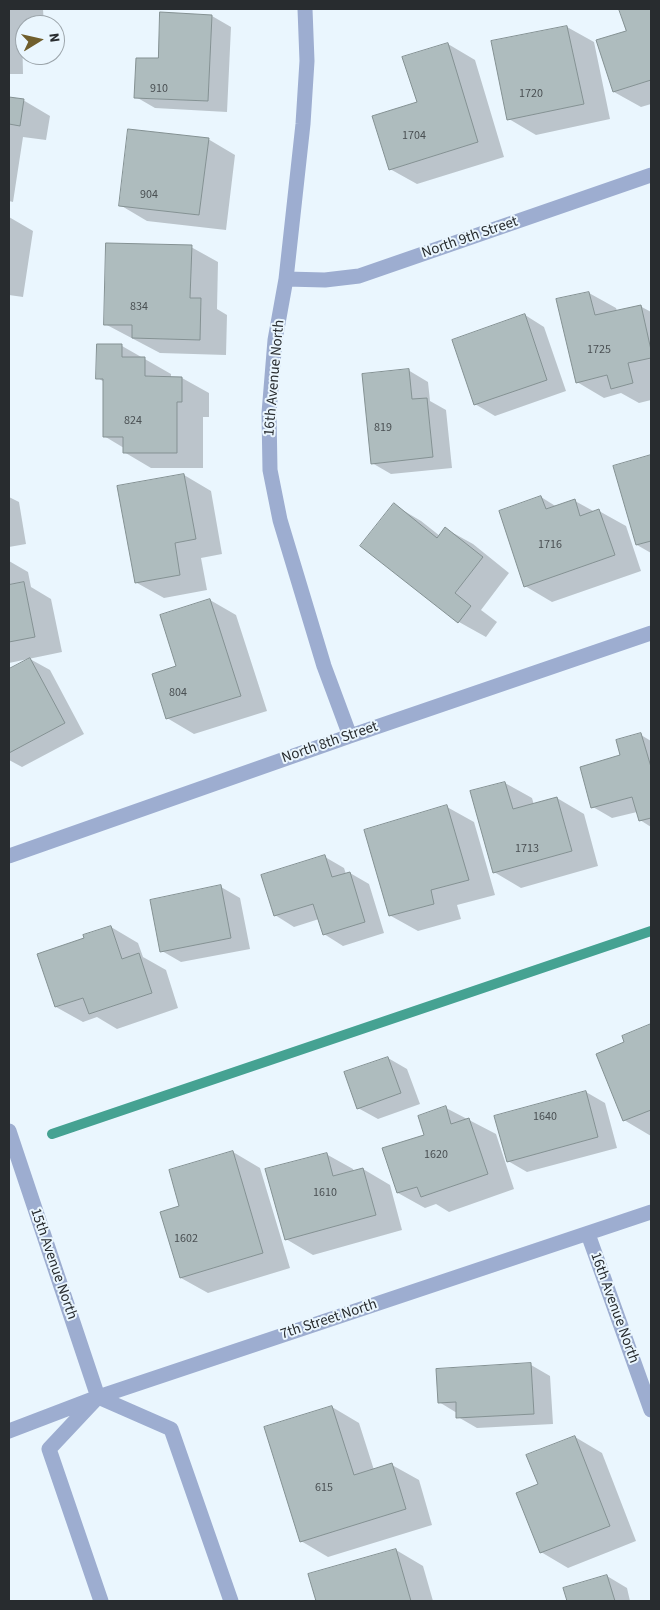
<!DOCTYPE html>
<style>
body{margin:0}
#map{position:relative;width:660px;height:1610px;overflow:hidden;background:#eaf6fe;font-family:"Source Sans 3",sans-serif}
canvas{display:block}
.frame{position:absolute;inset:0;border:10px solid #282c2f;pointer-events:none}
.north{position:absolute;left:15px;top:15px;width:50px;height:50px;box-sizing:border-box;background:#eaf6fe;border:1px solid #9ca5ab;border-radius:50%;rotate:81deg;font-size:14px;font-weight:700;line-height:20px;text-align:center;color:#282c2f}
.north::after{content:'';display:block;margin:auto;width:18px;height:22px;background:#705e2c;clip-path:polygon(50% 0,100% 100%,50% 72%,0 100%)}
</style>
<div id="map">
<canvas width="660" height="1610"></canvas>
<div class="frame"></div>
<div class="north">N</div>
</div>
<script>
const c = document.querySelector('canvas').getContext('2d');
c.lineJoin = 'round';
function paint(path, color) { c.fillStyle = color; c.fill(path, 'evenodd'); }
function trace(path, color, width, dash) { c.strokeStyle = color; c.lineWidth = width; c.lineCap = dash ? 'butt' : 'round'; c.setLineDash(dash || []); c.stroke(path); }
function write(font, color, halo, rows, align = 'center') {
  c.font = font + ' "Source Sans 3",sans-serif'; c.lineWidth = 4; c.setLineDash([]); c.textBaseline = 'middle'; c.strokeStyle = halo; c.fillStyle = color; for (const [text, x, y, turn = 0] of rows) {
    c.save(); c.translate(x, y); c.rotate((+turn || 0) * Math.PI / 180); c.textAlign = isNaN(turn) ? turn : align; if (halo) c.strokeText(text, 0, 0); c.fillText(text, 0, 0); c.restore();
  }
}
const shadow = new Path2D(`
 M9 9H43L44 25H25V27H22L23 74H9Z
 M620 9H651V104L641 107 614 92 627 32Z
 M212 16 231 27 227 112 155 108 136 97 159 60Z
 M567 27 594 42 610 119 536 135 509 119Z
 M448 44 475 60 504 157 417 184 390 169 418 103Z
 M9 98 23 100 50 116 46 140 23 137 13 202 9 201Z
 M208 139 235 155 226 230 147 221 120 205Z
 M9 217 33 231 23 297 9 295Z
 M191 247 218 262 217 309 227 315 226 355 160 353 105 324Z
 M589 293 616 308 617 311 640 306 651 312V400L639 403 621 393 604 398 577 382Z
 M525 315 544 327 566 391 495 416 475 404Z
 M98 346H122L171 374V378H182L209 393V417H203V468H151L124 452V448L104 436V382L98 378Z
 M408 370 428 382 430 401 446 410 452 468 391 474 372 463Z
 M651 456V553L637 545 615 466Z
 M184 475 211 491 222 554 201 558 207 590 164 598 137 583Z
 M9 497 19 502 26 544 9 547Z
 M541 497 557 507 575 501 595 512 599 511 626 526 641 571 552 602 525 586Z
 M394 505 421 521 440 536 446 529 473 544 509 573 481 610 497 622 486 637 459 622Z
 M9 561 28 572 31 587 51 599 62 652 9 663Z
 M210 600 236 615 267 711 194 734 167 718 178 667Z
 M30 659 50 670 84 734 22 767 9 760V671Z
 M641 735 651 741V827L640 820 637 812 612 818 593 807 622 756Z
 M505 783 532 798 534 805 557 798 584 814 598 866 521 888 494 872Z
 M447 807 474 822 495 895 457 905 461 919 418 931 391 916Z
 M325 857 344 868 346 874 350 873 369 884 384 933 343 946 324 934 319 919 294 927 275 915Z
 M221 887 240 898 250 949 181 962 162 951Z
 M111 927 138 943 143 957 166 970 178 1008 117 1029 97 1017 83 1022 56 1007 86 939Z
 M651 1025V1136L624 1120 626 1043 623 1036Z
 M388 1058 407 1069 420 1104 378 1119 358 1108Z
 M586 1092 605 1103 617 1148 527 1172 508 1161Z
 M446 1108 496 1134 514 1189 449 1212 436 1204 425 1208 398 1193 426 1135Z
 M233 1152 260 1168 290 1268 208 1293 181 1278V1207Z
 M326 1154 353 1169 354 1172 363 1169 390 1185 402 1230 313 1255 286 1239Z
 M531 1365 550 1376 553 1424 477 1428 458 1417 457 1413 439 1402Z
 M332 1407 359 1423 374 1470 392 1465 419 1480 432 1525 328 1557 301 1541Z
 M575 1437 602 1453 636 1541 568 1568 541 1552 539 1485Z
 M396 1550 423 1566 433 1601H317L310 1575Z
 M607 1576 627 1588 630 1601H568L564 1588Z`);
const stream = new Path2D(`
 M52 1134 651 931`);
const building = new Path2D(`
 M619 9H651V80L613 92 596 40 626 31Z
 M160 12 212 15 208 101 134 98 136 58H158Z
 M567 26 584 104 507 120 491 41Z
 M448 43 478 142 389 170 372 116 417 102 402 57Z
 M9 97 24 99 20 126 9 124Z
 M128 129 209 138 199 215 119 206Z
 M106 243 192 245 190 298H201L200 340 132 338V325H104Z
 M589 292 595 315 641 305 651 350V358L628 363 633 383 611 389 607 375 576 383 556 299Z
 M525 314 547 380 474 405 452 340Z
 M97 344H122V357H145V376L182 377V402H177V453H123V437H103V379H96Z
 M409 369 412 399 427 398 433 457 371 464 362 374Z
 M651 455V541L636 545 613 466Z
 M184 474 196 539 175 543 180 575 135 583 117 486Z
 M541 496 546 509 575 499 580 516 599 509 615 555 524 587 499 511Z
 M394 503 437 538 445 527 483 557 455 593 471 606 458 623 360 546Z
 M24 582 35 637 9 642V585Z
 M210 599 241 696 166 719 152 674 176 666 160 615Z
 M30 658 65 723 9 753V669Z
 M641 733 651 767V818L639 821 632 797 591 808 580 767 620 755 616 740Z
 M505 782 513 809 557 797 572 851 493 873 470 791Z
 M447 805 469 880 431 890 434 904 389 916 364 830Z
 M325 855 332 877 350 872 365 922 323 935 313 904 274 916 261 875Z
 M221 885 231 938 160 952 150 900Z
 M111 926 122 959 139 953 152 993 89 1014 83 998 55 1007 37 954 84 938 83 935Z
 M651 1024V1110L623 1121 596 1054 624 1042 622 1036Z
 M388 1057 401 1093 357 1109 344 1072Z
 M586 1091 598 1137 507 1162 494 1116Z
 M446 1106 451 1124 469 1118 488 1174 421 1197 417 1187 397 1193 382 1148 424 1135 418 1116Z
 M233 1151 263 1253 180 1278 160 1212 179 1206 169 1170Z
 M327 1153 333 1176 363 1168 376 1215 285 1240 265 1169Z
 M531 1363 534 1414 456 1418V1402L438 1403 436 1369Z
 M332 1406 354 1475 392 1463 406 1509 300 1542 264 1427Z
 M575 1436 610 1526 540 1553 516 1493 538 1484 526 1455Z
 M396 1549 411 1601H316L308 1574Z
 M607 1575 615 1601H567L563 1588Z`);
const street = new Path2D(`
 M305 9 307 61 303 124 286 279 275 340 269 413 270 470 280 520 324 666 350 736
 M286 279 325 280 359 276 651 175
 M9 856 350 736 651 633
 M9 1131 98 1397 171 1429 231 1601
 M588 1234 651 1410
 M95 1400 49 1449 101 1601
 M9 1431 98 1397 651 1212`);
const numberNames = [
 ["910",159,89],
 ["1720",531,94],
 ["1704",414,136],
 ["904",149,195],
 ["834",139,307],
 ["1725",599,350],
 ["824",133,421],
 ["819",383,428],
 ["1716",550,545],
 ["804",178,693],
 ["1713",527,849],
 ["1640",545,1117],
 ["1620",436,1155],
 ["1610",325,1193],
 ["1602",186,1239],
 ["615",324,1488]
];
const streetNames = [
 ["North 9th Street",470,238,-19],
 ["16th Avenue North",275,378,-85],
 ["North 8th Street",330,743,-19],
 ["15th Avenue North",53,1264,71],
 ["16th Avenue North",614,1308,70],
 ["7th Street North",329,1320,-18]
];
paint(shadow, '#0003');
trace(stream, '#45a292', 10);
paint(building, '#aebcbe');
trace(building, '#849193', 1);
trace(street, '#9dadd0', 15);
write('12px', '#4a5053', null, numberNames);
write('15px', '#282c2f', '#eaf6fe', streetNames);
</script>
